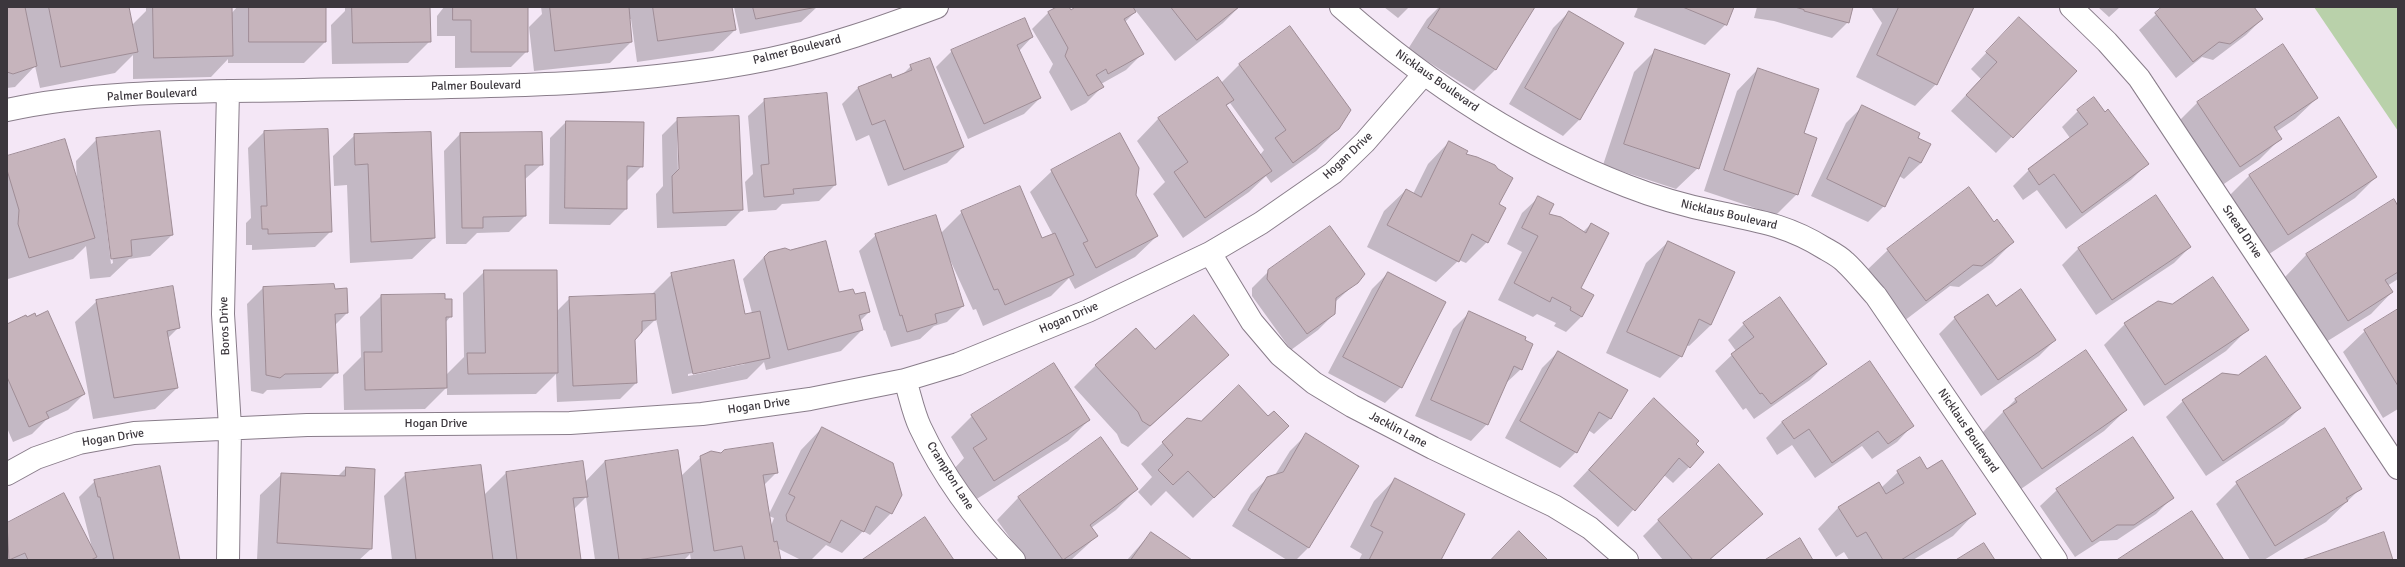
<!DOCTYPE html>
<style>
body{margin:0}
#map{position:relative;width:2405px;height:567px;overflow:hidden;background:#f4e7f6;font-family:Signika,sans-serif}
canvas{display:block}
.frame{position:absolute;inset:0;border:8px solid #3c373d;pointer-events:none}
</style>
<div id="map">
<canvas width="2405" height="567"></canvas>
<div class="frame"></div>
</div>
<script>
const c = document.querySelector('canvas').getContext('2d');
c.lineJoin = 'round';
function paint(path, color) { c.fillStyle = color; c.fill(path, 'evenodd'); }
function trace(path, color, width, dash) { c.strokeStyle = color; c.lineWidth = width; c.lineCap = dash ? 'butt' : 'round'; c.setLineDash(dash || []); c.stroke(path); }
function write(font, color, halo, rows, align = 'center') {
  c.font = font + ' Signika,sans-serif'; c.lineWidth = 3; c.setLineDash([]); c.textBaseline = 'middle'; c.strokeStyle = halo; c.fillStyle = color; for (const [text, x, y, turn = 0] of rows) {
    c.save(); c.translate(x, y); c.rotate((+turn || 0) * Math.PI / 180); c.textAlign = isNaN(turn) ? turn : align; if (halo) c.strokeText(text, 0, 0); c.fillText(text, 0, 0); c.restore();
  }
}
const green = new Path2D(`
 M2314 7H2398V131Z`);
const shadow = new Path2D(`
 M7 7H128L131 26 146 11V7H230L231 14 237 7H325V42L304 63H228V59L211 77 133 79V55L115 73 40 88 35 66 15 87 7 88Z
 M345 7H429L430 41 408 63 332 64 331 25 345 11Z
 M444 7H527V51L511 67 455 68V36H437V16Z
 M541 7H731L735 30 713 51 637 62 631 19H629L631 42 610 63 534 71 529 27 542 14Z
 M734 7H817L801 22 740 34Z
 M1059 7H1068L1070 11 1077 7H1239L1223 23 1175 61 1136 11 1124 23 1142 54 1126 70 1101 84 1102 87 1086 103 1071 111 1049 72 1053 64 1032 29 1048 13Z
 M1384 7H1409L1398 18Z
 M1439 7H1534L1496 69 1474 91 1408 49 1427 19Z
 M1638 7H1733L1726 24 1705 45 1634 17Z
 M1757 7H1852L1848 22 1832 38 1774 21 1754 18Z
 M1871 7H1973L1936 84 1915 106 1856 77 1882 23Z
 M2098 7H2120L2109 17Z
 M2164 7H2253L2262 19 2246 35 2213 60 2202 57 2176 78 2139 30Z
 M1569 12 1579 120 1563 136 1509 104 1553 28Z
 M1290 28 1338 129 1316 151 1271 183 1266 176 1249 192 1183 238 1153 194 1165 182 1137 141 1158 119 1217 78 1221 83 1239 65ZM1230 103 1264 150 1260 155 1226 106Z
 M2003 35 2075 71 1996 153 1951 111 1981 79 1971 69Z
 M1032 37 1019 51 1040 98 1024 114 968 139 936 67 952 51Z
 M2282 46 2317 98 2295 119 2276 132 2280 139 2259 160 2218 188 2176 124 2197 103Z
 M1656 50 1698 168 1676 189 1603 165 1634 72Z
 M911 66 963 147 947 163 888 186 869 135 856 141 842 104 858 88 890 75 891 79 902 75Z
 M1758 69 1803 134 1797 194 1776 215 1704 191 1737 91Z
 M765 100 835 185 819 201 782 204 776 210 748 212 745 182 753 174 748 116Z
 M1862 107 1929 144 1921 163 1904 179 1899 176 1884 206 1868 222 1811 196 1846 123Z
 M2078 111 2105 113 2147 164 2131 180 2066 229 2037 190 2023 200 2013 186 2029 170 2070 138 2062 127Z
 M2338 118 2376 177 2355 198 2266 256 2228 197 2249 176Z
 M678 119 742 210 726 226 657 228 656 194 663 186 662 135ZM677 133H679L680 174H678Z
 M566 122 643 123 642 166 626 182V209L610 225 549 224 550 138Z
 M264 132 331 231 315 247 252 250V245H246V223L251 218 248 148Z
 M460 134 542 164 524 180 525 216 509 232 477 233 466 244H446L444 151Z
 M355 135 434 238 412 259 350 263 347 185 334 186 333 156Z
 M97 139 172 235 150 256 129 259 110 277 90 279 86 246 73 259 8 279 7 158 77 182 76 161ZM98 156H100L113 263 111 264Z
 M1449 142 1465 155 1497 205 1487 242 1466 263 1459 260 1436 282 1367 247 1384 211 1406 190 1413 194 1428 164Z
 M1052 171 1135 195 1157 236 1135 257 1075 289 1069 278 1051 296 983 326 976 309 973 310 946 251 963 306 947 322 934 326 920 339 891 347 885 330 884 331 859 251 876 235 941 233 962 212 1042 240 1053 235 1030 192Z
 M1539 197 1547 215 1583 232 1591 224 1580 289 1582 316 1566 332 1554 326 1556 323 1537 314 1533 317 1498 300 1522 252 1507 244 1522 213Z
 M2156 197 2190 247 2174 263 2096 315 2062 265 2078 249Z
 M2393 201 2398 208V279L2387 286 2392 292 2371 314 2326 342 2285 277 2306 255Z
 M1994 223 2013 242 1992 263 1959 287 1950 286 1904 321 1866 271 1888 250Z
 M1668 242 1711 325 1689 346 1686 345 1681 356 1660 378 1606 353 1646 263Z
 M764 257 839 294 854 295 869 312 860 321 862 330 841 351 766 370 764 362 747 379 672 394 656 319 634 340 636 383 620 399 557 402 556 374 536 394 447 395V387L425 409 344 410 343 375 361 357 360 317 381 296 444 300 451 316 445 323 446 375 464 357 463 293 485 271 557 311 570 298 651 295 672 274 745 315 752 313 743 279ZM745 362V364L688 376V374Z
 M1269 271 1357 282 1335 302 1334 314 1318 330 1291 350 1252 296V288Z
 M1388 273 1401 387 1385 403 1328 373 1372 289Z
 M263 288 334 290 347 313 335 325 337 372 321 388 267 390 263 394 251 391 247 304Z
 M97 301 179 327 167 339 177 388 155 409 93 419 75 322Z
 M1995 307 2055 340 2039 356 1981 396 1939 334 1955 318Z
 M2398 311V409L2383 418 2343 352 2365 331Z
 M1470 312 1532 345 1521 369 1504 385 1487 424 1471 441 1415 416 1453 329Z
 M1744 324 1826 364 1810 380 1754 419 1746 408 1743 410 1715 371 1736 351 1728 340Z
 M2125 324 2247 330 2226 351 2144 406 2104 345Z
 M7 325 84 394 68 410 46 420 32 434 13 442 7 428Z
 M1558 352 1611 418 1594 434 1588 430 1576 452 1560 468 1505 438 1542 368Z
 M1228 355 1128 447 1121 443 1117 434 1074 387 1096 365Z
 M2222 374 2300 408 2284 424 2206 476 2166 417 2183 401Z
 M2016 399 2126 410 2104 431 2021 489 1982 433Z
 M1654 400 1694 445 1689 467 1673 483 1664 475 1618 527 1573 486Z
 M972 416 1089 420 1068 441 972 502 953 470 964 458 951 437Z
 M1187 419 1266 447 1193 518 1166 491 1151 506 1138 492 1152 477 1141 464Z
 M1782 422 1913 425 1897 442 1872 459 1862 446 1815 478 1792 445 1777 455 1766 438Z
 M822 428 891 513 870 535 863 531 842 553 826 545 811 560H801L777 548 780 560H691L690 554 684 560H595L586 497 574 509 580 560H392L384 496 406 474 484 495 506 473 585 482 605 461 681 476 701 457 777 472 764 485 769 514 801 450ZM769 516 774 518 771 526Z
 M1306 435 1308 548 1296 560H1287L1232 526 1251 494 1268 478 1275 475 1290 451Z
 M1101 438 1137 489 1116 510 1091 528 1097 536 1071 560H1026L997 520 1018 498Z
 M346 468 371 549 359 560H257L260 495 282 474 337 477Z
 M1927 471 1974 514 1953 536 1913 560H1849L1844 552 1836 557 1818 529 1839 507 1881 488 1898 472Z
 M1395 479 1440 560H1359L1362 554 1350 547 1374 501Z
 M95 481 179 560H95L94 558 93 560H7V524L64 495 92 548 79 497Z
 M2237 483 2360 489 2326 522 2264 560H2250L2216 504Z
 M2057 490 2172 498 2156 514 2117 540 2100 541 2075 557 2040 506Z
 M1761 514 1710 560H1663L1643 536 1659 520Z
 M1151 533 1190 560H1127Z`);
const building = new Path2D(`
 M7 7H25L37 66 13 74 7 72Z
 M49 7H129L138 52 61 67Z
 M153 7H232L233 56 154 58Z
 M249 7H326V42H249Z
 M352 7H430L431 42 353 43Z
 M453 7H528V52H471V20H453Z
 M550 7H629L632 42 555 51Z
 M653 7H732L736 30 658 41Z
 M753 7H817L756 19Z
 M1057 7H1069L1071 10 1075 7H1133L1136 12 1124 19 1144 54 1108 74 1106 69 1096 75 1104 87 1088 96 1065 56 1068 48 1048 12Z
 M1171 7H1239L1197 40Z
 M1441 7H1535L1496 70 1428 28Z
 M1683 7H1734L1727 25Z
 M1795 7H1853L1849 23 1804 11V10Z
 M1899 7H1974L1937 85 1877 55Z
 M2162 7H2254L2263 19 2230 44 2219 42 2193 62 2155 13Z
 M1569 11 1624 43 1580 120 1525 88Z
 M2019 17 2077 71 2013 138 1966 95 1997 62 1986 52Z
 M1025 18 1033 37 1017 45 1041 98 984 124 951 50Z
 M1290 26 1351 110 1339 129 1293 163 1275 138 1286 130 1239 64Z
 M2283 44 2318 98 2274 127 2282 139 2240 167 2197 102Z
 M1655 49 1730 74 1699 169 1624 144Z
 M930 58 964 147 904 170 885 120 872 125 858 87 891 74 892 78 912 70 910 65Z
 M1758 68 1819 89 1804 133 1817 138 1798 195 1724 170Z
 M1218 77 1234 100 1226 105 1272 171 1205 218 1174 172 1188 162 1158 118Z
 M827 93 836 185 793 189 794 194 764 197 761 165 769 164 764 99Z
 M2094 97 2105 112 2108 109 2149 164 2082 213 2054 174 2039 185 2028 169 2088 124 2077 110Z
 M1862 105 1920 133 1918 138 1931 144 1921 163 1909 157 1885 207 1827 179Z
 M739 116 743 210 673 213 672 176 679 169 677 118Z
 M2339 117 2377 177 2288 235 2249 175Z
 M566 121 644 122 643 167 627 166V209L565 208Z
 M328 129 332 232 268 234V229H262L261 206H267L264 131Z
 M160 131 173 235 131 240 132 256 111 259 96 138Z
 M431 132 435 238 371 242 368 164 355 165 354 134Z
 M542 132 543 165H525L526 216 483 217V228H462L460 133Z
 M1120 133 1139 168 1136 195 1158 236 1096 268 1083 243 1088 241 1051 170Z
 M65 139 95 238 29 258 18 224 19 210 7 170V156Z
 M1449 141 1468 151 1466 154 1477 157 1495 165 1498 169 1513 178 1499 204 1506 208 1488 243 1472 234 1459 262 1387 225 1406 189 1421 197Z
 M1020 186 1042 238 1055 233 1074 275 1005 305 998 289 994 290 961 211Z
 M1969 187 1994 222 1997 219 2014 242 1982 266 1973 265 1926 301 1887 249Z
 M2156 195 2191 247 2112 300 2078 248Z
 M1538 196 1554 204 1549 214 1561 217 1586 233 1591 223 1609 233 1581 288 1594 295 1582 317 1570 310 1571 307 1552 297 1550 302 1514 283 1538 236 1522 228Z
 M2394 199 2398 206V272L2385 280 2393 292 2348 321 2306 254Z
 M936 215 964 306 935 314 937 323 907 332 902 315 900 316 875 234Z
 M1330 226 1365 274 1358 283 1336 298 1335 314 1307 334 1267 279 1268 270Z
 M826 241 839 292 853 289 855 294 865 292 870 312 859 315 863 330 788 350 764 257 769 252 785 248 790 250Z
 M1668 241 1735 272 1711 325 1699 319 1682 357 1627 332Z
 M734 260 745 314 760 311 770 358 693 374 671 273Z
 M484 270H557L558 373 468 374 467 353H485Z
 M1388 272 1446 302 1402 388 1343 357Z
 M2213 277 2249 330 2165 385 2124 323 2158 301 2172 304Z
 M334 284 335 289 347 288 348 313 335 314 338 373 285 374 280 378 266 375 263 287Z
 M173 286 180 328 167 331 178 388 114 398 96 300Z
 M2021 289 2056 340 1998 380 1954 317 1988 294 1996 306Z
 M445 294V299H452V317H446L447 388 365 390 364 352H382L381 295Z
 M655 294 656 320 642 321V332L635 340 637 383 573 386 569 297Z
 M1780 297 1827 364 1771 404 1762 393 1760 394 1731 354 1754 337 1743 323Z
 M2398 309V386L2364 330Z
 M48 311 85 394 46 412 49 418 29 427 7 377V324L26 315 27 317 35 313 36 316Z
 M1469 311 1526 337 1525 340 1533 344 1522 370 1514 366 1488 425 1431 400Z
 M1194 315 1229 355 1150 426 1142 421 1138 412 1095 365 1136 328 1155 349Z
 M2086 350 2127 410 2042 469 2003 411 2017 402 2015 399Z
 M1558 351 1628 390 1611 419 1599 412 1577 453 1520 421Z
 M2266 356 2301 408 2223 461 2182 400 2222 373 2238 375Z
 M1870 361 1914 426 1888 444 1878 431 1832 463 1809 429 1794 439 1782 422Z
 M1054 363 1090 420 994 481 973 448 987 439 971 415Z
 M1239 385 1268 416 1274 411 1289 426 1214 498 1188 471 1173 485 1158 470 1173 455 1162 442 1187 418 1201 421Z
 M1654 398 1699 441 1696 444 1704 452 1690 468 1679 458 1635 511 1589 470Z
 M822 427 893 463 902 495 892 514 876 506 864 532 841 520 830 543 787 521 786 515 795 497 789 494Z
 M2325 428 2362 489 2346 498 2348 501 2275 546 2236 482Z
 M1306 433 1359 466 1309 548 1248 510 1267 477 1283 472Z
 M1101 437 1138 489 1090 525 1098 536 1063 560 1018 497Z
 M2133 437 2174 498 2134 525H2117L2092 542 2056 489Z
 M773 443 778 473 763 475 774 542 777 541 781 560H745L742 546 714 551 700 456 711 451 721 453 724 450Z
 M678 450 693 552 637 560H619L605 461Z
 M1920 457 1927 469 1942 460 1976 514 1901 560H1883L1866 532 1857 537 1838 507 1879 482 1886 494 1904 483 1897 471Z
 M583 461 588 497 573 498 581 560H517L506 472Z
 M1719 464 1763 514 1709 560H1693L1658 520Z
 M481 465 493 560H416L405 473Z
 M160 466 180 560H114L100 497H98L94 480Z
 M346 467 375 469 372 549 277 543 281 473 345 476Z
 M1395 478 1465 514 1441 560H1369L1383 532 1371 526Z
 M64 493 97 557 91 560H28L25 553 9 560 7 523Z
 M2192 511 2224 560H2117Z
 M925 517 954 560H862Z
 M1519 531 1548 560H1491Z
 M1151 532 1192 560H1131Z
 M2384 532 2393 560H2302Z
 M1800 538 1813 560H1765Z
 M1984 543 1995 560H1956Z`);
const minor = new Path2D(`
 M1341 7C1426 82 1521 145 1627 186 1655 197 1686 206 1716 212 1758 221 1787 225 1824 248 1831 252 1839 256 1845 262 1856 272 1866 285 1876 296L2056 560
 M2071 7 2107 42 2139 78 2398 468
 M7 110C103 89 205 92 304 90 459 86 617 90 770 59 827 47 883 27 937 7
 M1210 253 1252 322 1280 355 1314 383 1352 406 1433 448 1554 506 1590 528 1627 560
 M905 380C910 395 913 412 920 427 943 476 976 521 1014 560
 M7 474 36 458 79 443 134 433 307 425 570 423 702 414 810 399 905 380 958 364 1088 311 1210 253 1261 223 1333 173 1365 142 1424 74
 M228 560 230 427 223 314 228 91`);
const streetNames = [
 ["Palmer Boulevard",797,50,-14],
 ["Nicklaus Boulevard",1437,81,35],
 ["Palmer Boulevard",476,86,-1],
 ["Palmer Boulevard",152,95,-3],
 ["Hogan Drive",1348,156,-43],
 ["Nicklaus Boulevard",1729,215,13],
 ["Snead Drive",2242,232,56],
 ["Hogan Drive",1069,318,-23],
 ["Boros Drive",225,326,-92],
 ["Hogan Drive",759,406,-8],
 ["Hogan Drive",436,424],
 ["Jacklin Lane",1398,430,28],
 ["Nicklaus Boulevard",1968,431,56],
 ["Hogan Drive",113,438,-9],
 ["Crampton Lane",950,476,58]
];
paint(green, '#b9d1aa');
paint(shadow, '#0003');
paint(building, '#c6b4bc');
trace(building, '#9e8c95', 1);
trace(minor, '#897d8a', 24);
trace(minor, '#fff', 22);
write('12px', '#3c373d', '#fff', streetNames);
</script>
